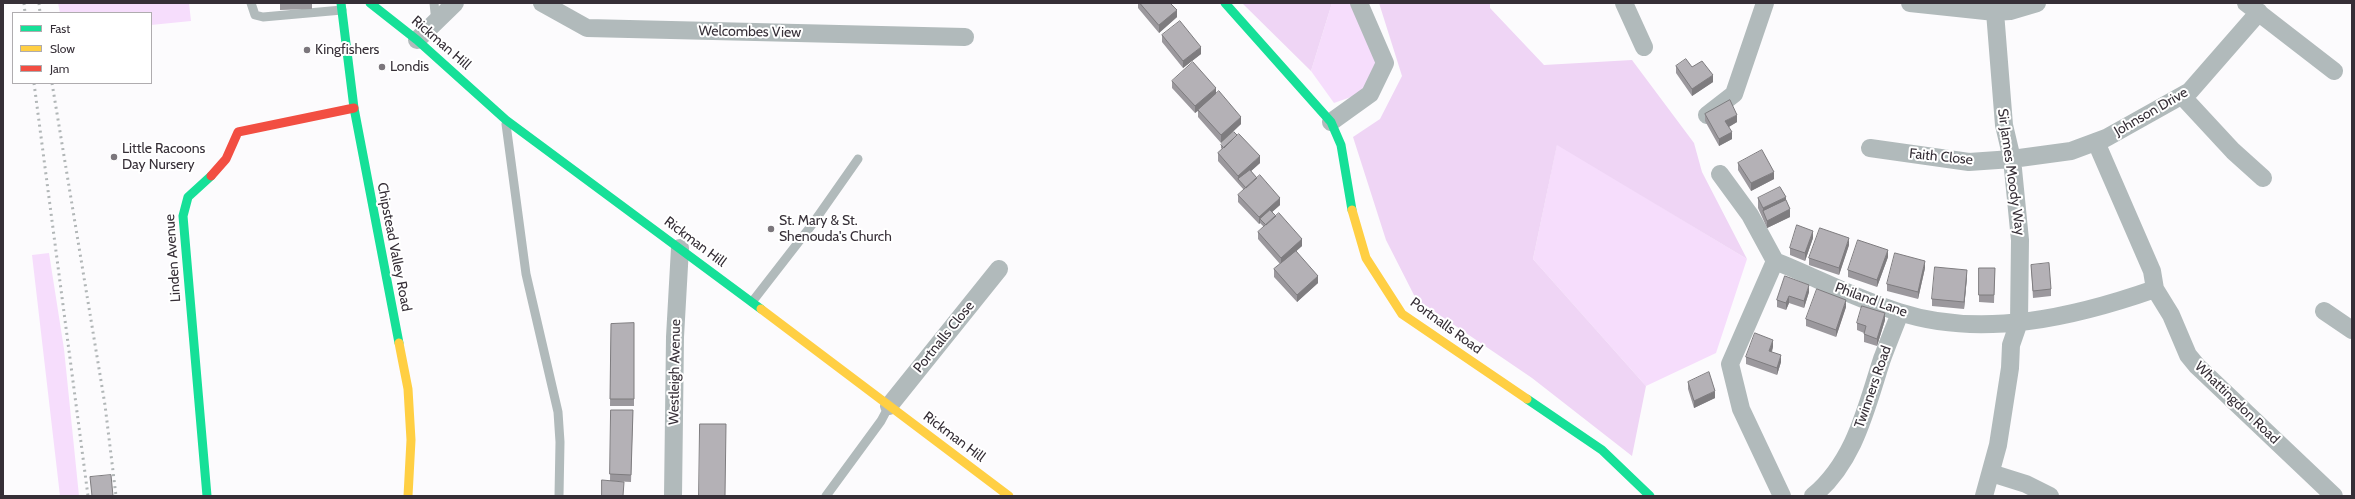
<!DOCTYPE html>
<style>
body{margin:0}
#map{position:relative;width:2355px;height:499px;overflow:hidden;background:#fcfbfd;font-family:Cabin,sans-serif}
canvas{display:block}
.frame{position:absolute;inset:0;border:4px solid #362f37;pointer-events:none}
.legend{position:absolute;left:12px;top:12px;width:140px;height:72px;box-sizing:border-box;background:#fff;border:1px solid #afacaf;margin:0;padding:5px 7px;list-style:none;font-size:12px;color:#362f37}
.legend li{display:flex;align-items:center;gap:8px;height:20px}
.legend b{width:20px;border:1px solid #afacaf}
</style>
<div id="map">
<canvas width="2355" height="499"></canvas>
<div class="frame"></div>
<ul class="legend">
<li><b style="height:5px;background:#16e098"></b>Fast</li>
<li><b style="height:5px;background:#ffcf43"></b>Slow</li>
<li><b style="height:5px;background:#f24e42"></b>Jam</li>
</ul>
</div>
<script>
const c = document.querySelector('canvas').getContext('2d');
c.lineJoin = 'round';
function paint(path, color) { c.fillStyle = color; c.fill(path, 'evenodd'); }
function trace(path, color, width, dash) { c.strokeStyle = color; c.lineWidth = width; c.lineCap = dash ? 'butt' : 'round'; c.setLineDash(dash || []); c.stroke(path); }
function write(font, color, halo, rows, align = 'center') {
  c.font = font + ' Cabin,sans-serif'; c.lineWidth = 4; c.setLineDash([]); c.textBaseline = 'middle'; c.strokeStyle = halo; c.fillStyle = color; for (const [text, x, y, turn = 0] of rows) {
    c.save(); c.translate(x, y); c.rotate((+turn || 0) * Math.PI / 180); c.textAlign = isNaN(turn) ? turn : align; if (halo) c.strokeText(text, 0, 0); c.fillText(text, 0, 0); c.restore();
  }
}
const green = new Path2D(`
 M58 3H189L191 21 151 25V13H60Z
 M1332 3H1353L1377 62 1365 92 1334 103 1311 71Z
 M1557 144 1747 259 1716 353 1646 386 1533 259Z
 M49 253 64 349 79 496H60L32 255Z`);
const forest = new Path2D(`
 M1242 3H1332L1311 71Z
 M1379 3H1490V8L1544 65 1632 60 1694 143 1702 172 1747 259 1557 145 1533 259 1646 386 1632 456 1532 378 1416 299 1386 240 1353 137 1380 119 1402 76Z`);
const lane = new Path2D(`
 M251 3 255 15 263 17 342 10
 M434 3 436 22
 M506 124 526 274 558 412 560 442 559 496
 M752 302 811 226 858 159
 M826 496 881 421 889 406`);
const street = new Path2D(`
 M542 3 587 28 965 37
 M1624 3 1644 47
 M1910 3 1995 12 2010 11 2037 3
 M2246 3 2334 71
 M417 40 455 3
 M2182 96 2233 151 2263 178
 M1707 115 1734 94 1765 3
 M1331 122 1370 94 1385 63 1359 3
 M2096 142 2152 271 2155 289 2171 315 2188 355 2197 366 2334 496
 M1870 148 1969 162 2012 159 2071 151 2106 138 2190 91 2259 12
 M1720 174 1750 215 1775 261 1730 364 1741 409 1782 496
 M1775 261C1817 278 1856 299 1899 312 1982 339 2075 317 2155 289
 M2324 311 2352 330
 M889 406 999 269
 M1991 473 2026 484 2050 496
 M673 496 675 337 680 248
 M1813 496C1855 461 1866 408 1882 359 1888 343 1894 328 1900 313
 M1984 496 1998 445 2010 368 2011 345 2019 322 2020 240 2012 159 2004 125 1995 12`);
const fast = new Path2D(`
 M341 3 354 108 399 343
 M370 3 417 40 506 120 761 309
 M1225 3 1331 122 1341 145 1352 210
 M1527 399 1602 450 1650 496
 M207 496 183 216 188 197 211 176`);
const slow = new Path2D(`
 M1352 210 1366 258 1402 314 1527 399
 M761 309 1009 496
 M399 343 408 389 411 440 408 496`);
const jam = new Path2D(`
 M211 176 226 159 238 132 354 108`);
const rail = new Path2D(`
 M24 3 25 13
 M39 3 40 13
 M34 83 88 496
 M52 83 105 405 116 496`);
const wall = new Path2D(`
 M280 3H312V9L280 10Z
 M1138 3H1170L1177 17 1159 33 1138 8Z
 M1162 35 1201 54 1183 68 1162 42Z
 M1676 66 1692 67 1713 82 1692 96 1676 73Z
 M1172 81 1216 94 1241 124 1221 143 1198 117V111L1195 113 1172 88Z
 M1705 114 1737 122 1729 127 1732 139 1719 146 1705 121Z
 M1221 145 1260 163 1251 171 1280 205 1272 212 1302 246 1296 251 1318 283 1297 302 1274 277V269L1280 264 1258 239V232L1264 227 1260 223 1259 224 1238 202V195L1244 190 1218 161V153L1222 149 1221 148Z
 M1738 163 1774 179 1751 191 1738 170Z
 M1758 198 1786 200 1790 217 1767 228 1758 208Z
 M1813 238 1805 261 1790 255V248Z
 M1849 245 1839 275 1809 265V258Z
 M1888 257 1877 287 1848 277V270Z
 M2031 265 2051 289V296L2033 298Z
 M1925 268 1918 299 1887 291V284Z
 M1979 268H1995L1994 303 1979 302Z
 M1785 276 1809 292 1804 308 1789 303 1786 310 1777 307V300Z
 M1967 277 1964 309 1932 306V299Z
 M1846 307 1836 337 1806 326V319Z
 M1885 320 1877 346 1864 342V333L1857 330V323Z
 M634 323V406H610L611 324Z
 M1773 347 1772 352 1781 362 1777 375 1746 364V357Z
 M1688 382 1715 398 1694 408 1688 389Z
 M611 410H633L631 482 610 481Z`);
const shadedWall = new Path2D(`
 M1177 10V17L1159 33V25Z
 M1201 47V54L1183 68V61Z
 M1713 75V82L1692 96V89Z
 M1216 88V95L1195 113V106Z
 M1737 115V122L1725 129V121Z
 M1241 117V124L1221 143V135Z
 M1732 132V139L1719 146V139Z
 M1260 156V163L1240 181 1238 179V176Z
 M1774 172V179L1751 191V183Z
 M1786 197V207L1763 211V208Z
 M1280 198V205L1262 221 1260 219V223L1259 224V217Z
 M1790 209V217L1767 228V221Z
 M1813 231V238L1805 261V253Z
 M1849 238V245L1839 275V268Z
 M1302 239V246L1281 265V258Z
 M1888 250V257L1877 287V280Z
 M1925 261V268L1918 299V292Z
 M1967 270V277L1964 309V302Z
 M1318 276V283L1297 302V295Z
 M1809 285V292L1804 308V301Z
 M1789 296V303L1786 310V303Z
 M1846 300V307L1836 337V330Z
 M1885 313V320L1877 346V339Z
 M1773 340V347L1769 358V351Z
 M1781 355V362L1777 375V368Z
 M1715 391V398L1694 408V401Z`);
const building = new Path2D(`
 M1140 3H1170L1177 10 1159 25Z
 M1180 21 1201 47 1183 61 1162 35Z
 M1686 59 1692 67 1702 61 1713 75 1692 89 1676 66Z
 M1193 62 1216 88 1195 106 1172 81Z
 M1219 91 1241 117 1221 135 1198 110Z
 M1730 100 1737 115 1725 121 1732 132 1719 139 1705 114Z
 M1234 132 1237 135 1224 148 1221 145Z
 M1239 134 1260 156 1238 176 1218 153Z
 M1762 150 1774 172 1751 183 1738 163Z
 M1250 170 1257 178 1246 188 1238 179Z
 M1260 175 1280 198 1259 217 1238 195Z
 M1780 187 1786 197 1763 208 1758 198Z
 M1786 200 1790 209 1767 221 1763 211Z
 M1270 210 1276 216 1266 225 1260 219Z
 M1279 213 1302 239 1281 258 1258 232Z
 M1797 225 1813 231 1805 253 1790 248Z
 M1820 228 1849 238 1839 268 1809 258Z
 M1858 240 1888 250 1877 280 1848 270Z
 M1296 251 1318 276 1297 295 1274 269Z
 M1895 253 1925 261 1918 292 1887 284Z
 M2049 263 2051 289 2033 291 2031 265Z
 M1935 267 1967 270 1964 302 1932 299Z
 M1979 268H1995L1994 295H1979Z
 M1785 276 1809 285 1804 301 1789 296 1786 303 1777 300Z
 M1817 289 1846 300 1836 330 1806 319Z
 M1862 306 1885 313 1877 339 1864 334 1866 326 1857 323Z
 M634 323V399H610L611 324Z
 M1755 333 1773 340 1769 351 1781 355 1777 368 1746 357Z
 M1709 372 1715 391 1694 401 1688 382Z
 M611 410H633L631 475 610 474Z
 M700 424H726L725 496H699Z
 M111 475 113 496H92L90 477Z
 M602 480 624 482 623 496H602Z`);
const markers = [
 [307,50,4,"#7b767c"],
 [382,67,4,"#7b767c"],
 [114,157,4,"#7b767c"],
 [771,229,4,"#7b767c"]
];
const streetNames = [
 ["Welcombes View",750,32,1],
 ["Rickman Hill",441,43,41],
 ["Johnson Drive",2151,112,-30],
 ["Faith Close",1941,157,6],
 ["Sir James Moody Way",2011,172,82],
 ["Rickman Hill",695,242,37],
 ["Chipstead Valley Road",394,247,79],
 ["Linden Avenue",173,258,-94],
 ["Philand Lane",1871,300,20],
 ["Portnalls Road",1446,326,36],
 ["Portnalls Close",944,337,-51],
 ["Westleigh Avenue",675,372,-89],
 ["Twinners Road",1873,387,-71],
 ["Whattingdon Road",2237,403,44],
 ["Rickman Hill",954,437,37]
];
const poiNames = [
 ["Kingfishers",315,50],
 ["Londis",390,67],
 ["Little Racoons",122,149],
 ["Day Nursery",122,165],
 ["St. Mary & St.",779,221],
 ["Shenouda's Church",779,237]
];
paint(green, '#f6ddfc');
paint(forest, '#efd5f5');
trace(lane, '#b1babb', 9);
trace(street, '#b1babb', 18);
trace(fast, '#16e098', 9);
trace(slow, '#ffcf43', 9);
trace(jam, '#f24e42', 9);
trace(rail, '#b1b6b7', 3, [2, 4]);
paint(wall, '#9b989d');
paint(shadedWall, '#7e7c7f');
paint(building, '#b4b1b6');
trace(building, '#7e7c7f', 1);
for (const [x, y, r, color] of markers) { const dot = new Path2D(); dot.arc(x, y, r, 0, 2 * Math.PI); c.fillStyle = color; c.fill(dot); trace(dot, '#fff', 1.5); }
write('14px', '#362f37', '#fff', streetNames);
write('14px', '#362f37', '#fff', poiNames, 'left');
</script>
